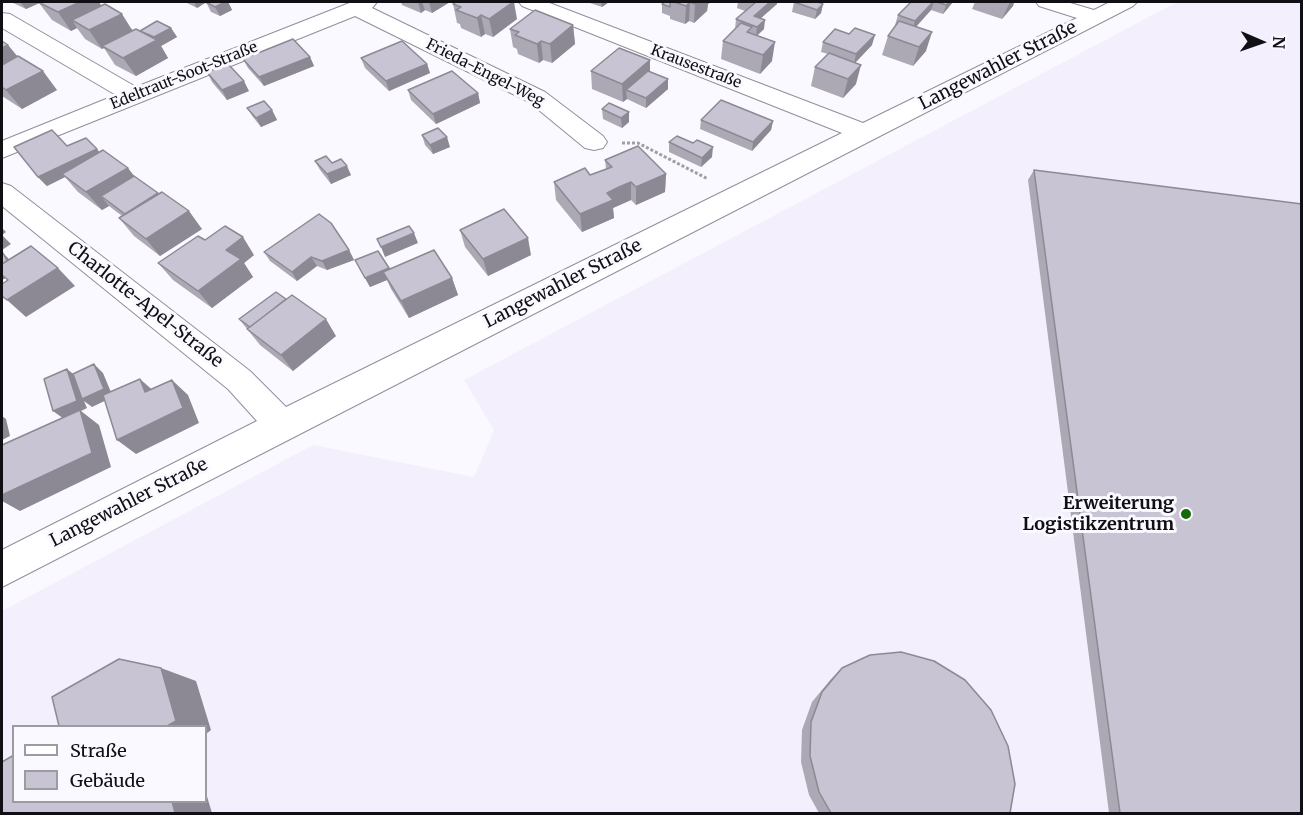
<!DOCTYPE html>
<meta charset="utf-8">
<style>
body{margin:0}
#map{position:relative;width:1303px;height:815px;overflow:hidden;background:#faf9ff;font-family:Merriweather,serif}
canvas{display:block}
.frame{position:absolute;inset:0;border:3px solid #100f14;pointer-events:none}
.legend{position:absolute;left:12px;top:725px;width:195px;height:78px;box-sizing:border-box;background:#faf9ff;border:2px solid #9c9ba1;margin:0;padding:8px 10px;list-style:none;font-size:18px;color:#100f14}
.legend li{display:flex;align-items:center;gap:12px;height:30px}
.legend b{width:30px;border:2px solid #9c9ba1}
.north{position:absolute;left:1231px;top:12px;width:60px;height:60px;-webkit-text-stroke:4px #faf9ff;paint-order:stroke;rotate:92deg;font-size:16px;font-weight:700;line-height:24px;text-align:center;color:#100f14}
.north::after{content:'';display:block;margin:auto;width:21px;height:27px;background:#100f14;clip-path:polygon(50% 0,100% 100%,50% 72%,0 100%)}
</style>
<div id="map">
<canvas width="1303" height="815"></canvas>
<div class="frame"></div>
<ul class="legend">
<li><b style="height:8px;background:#fff"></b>Straße</li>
<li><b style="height:16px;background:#c8c4d3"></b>Gebäude</li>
</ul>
<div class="north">N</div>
</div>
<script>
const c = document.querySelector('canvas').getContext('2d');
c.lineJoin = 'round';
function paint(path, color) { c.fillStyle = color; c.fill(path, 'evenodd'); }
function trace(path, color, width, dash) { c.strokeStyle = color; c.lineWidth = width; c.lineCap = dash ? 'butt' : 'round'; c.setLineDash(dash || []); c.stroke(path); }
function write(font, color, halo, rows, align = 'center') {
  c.font = font + ' Merriweather,serif'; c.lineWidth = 6; c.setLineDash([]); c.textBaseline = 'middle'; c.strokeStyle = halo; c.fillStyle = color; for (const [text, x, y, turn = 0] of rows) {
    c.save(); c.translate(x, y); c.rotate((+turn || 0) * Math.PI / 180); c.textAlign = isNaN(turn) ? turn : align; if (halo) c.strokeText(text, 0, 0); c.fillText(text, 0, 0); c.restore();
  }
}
const built = new Path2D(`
 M1177 2H1301V813L2 814V611L313 445 474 477 494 430 464 380ZM14 726H206V802H14Z`);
const path = new Path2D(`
 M622 143H638L708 179`);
const minor = new Path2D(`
 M352 2H377L372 8 545 92 603 136 607 142 603 148 594 150 585 148 529 102 355 16 2 158V141L116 95 2 28V13L10 14 136 87Z
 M519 2H547L863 123 1077 18 1039 6 1036 2H1067L1094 10 1110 2H1137L1133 6 2 587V550L257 421 228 389 2 206V183L11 186 250 371 286 407 842 133 522 6Z`);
const wall = new Path2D(`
 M11 2H99L101 6 133 30 141 31 171 28 177 37 161 46 168 58 136 76 115 65 104 48 102 49 85 39 77 28 71 31 52 20 39 3 26 9Z
 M186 2H228L232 10 220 16 211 12 207 4 205 3 197 8 187 3Z
 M401 2H450L432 13 425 10 421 13 402 5Z
 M587 2H609L602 7Z
 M665 2H711L708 4 707 11 694 23 689 21 685 24 670 19V16L662 13V4Z
 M738 2H777V4L761 18 764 29 757 36 772 61 760 74 721 59 723 41 735 29 736 19 745 11 737 8Z
 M794 2 823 4 821 13 815 19 792 12Z
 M911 2H953L943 14 931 10 916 27 926 51 913 66 882 55 888 36 896 25H895L898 15Z
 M975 2H1014L1013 6 1002 19 972 9Z
 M453 4 517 19 493 37 485 34 481 37 461 28 460 24 457 23Z
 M573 25 575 44 552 63 543 60 539 63 518 54 517 49 513 47 510 29Z
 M2 41 8 45 17 57 57 90 22 109 2 96Z
 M823 42 872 45 855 63 856 84 843 98 811 86 815 67 828 54 821 52Z
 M310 57 314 66 264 86 248 68 243 59Z
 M361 58 427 64 430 73 389 91 365 68Z
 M650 60V71L668 89 646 108 627 99 623 102 592 89 591 71Z
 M207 72 249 91 227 100 212 82Z
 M408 90 478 93 480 103 436 124 411 100Z
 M247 108 272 110 277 120 261 127 253 117Z
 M602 109 629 122 622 128 603 119Z
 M701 120 773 121 771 130 752 151 700 129Z
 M422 135 450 147 433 154 425 145Z
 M669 142 693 143 712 157 701 167 669 152Z
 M67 146 99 152 134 176 202 229 160 256 134 236 119 218 122 216 109 206 102 210 78 192 65 177 47 186 38 177Z
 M605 160 666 174 665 192 636 205 631 200 613 208 614 218 582 232 556 200 554 182 590 175 606 169Z
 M315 161 332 163 351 175 331 184 320 170Z
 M1034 170 1302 813H1109L1028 180Z
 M460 230 531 255 488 276 465 247Z
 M205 240 254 255 244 263 253 277 212 308 173 280 158 263Z
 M349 250 354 260 327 270 317 266 297 281 270 261 264 252Z
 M355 260 389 269 452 278 458 295 409 318 391 289 387 280 370 287Z
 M239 319 336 336 293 371 260 345Z
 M842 668 1010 813H819L809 795 801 762 802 730 812 702 831 679Z`);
const shadedWall = new Path2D(`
 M20 2H42L26 9Z
 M64 2H99L106 13 72 20 77 28 71 31 58 12Z
 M194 2H204L205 3 197 8Z
 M225 2H228L232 10 220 16 215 7Z
 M418 2H422L425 10 421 13Z
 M429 2H450L432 13Z
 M513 2H514L517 19 493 37 489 19Z
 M601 2H609L602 7Z
 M690 2 689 21 685 24 686 6Z
 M698 2H711L708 4 707 11 694 23 695 4Z
 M770 2H777V4L753 25 754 16Z
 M934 2 931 10 912 31 915 21Z
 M949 2H953L943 14 946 5Z
 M1010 2H1014L1013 6 1002 19Z
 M823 4 821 13 815 19 817 10Z
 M122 14 134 33 102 46 104 48 102 49 89 30Z
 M481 15 485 34 481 37 477 18Z
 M765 20 764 29 756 36 757 27Z
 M573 25 575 44 552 63 550 44Z
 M171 28 177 37 161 46 168 58 136 76 123 58 156 40 154 37Z
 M932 32 926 51 913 66 919 47Z
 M875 35 872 45 854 64 856 54Z
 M541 41 543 60 539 63 537 44Z
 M775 42 772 61 760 74 763 55Z
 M8 45 23 63 2 74V48Z
 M310 57 314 66 264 86 259 77Z
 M650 60V79L626 90 627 99 623 102 622 84Z
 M427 64 430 73 389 91 386 81Z
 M861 65 856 84 843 98 848 79Z
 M43 71 57 90 22 109 6 90Z
 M668 79V89L646 108V98Z
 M244 81 249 91 227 100 222 90Z
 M478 93 480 103 436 124 433 114Z
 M272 110 277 120 261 127 256 118Z
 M629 112V122L622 128 621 118Z
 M773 121 771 130 752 151 753 142Z
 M447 137 450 147 433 154 430 145Z
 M713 147 712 157 701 167 702 158Z
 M97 149 105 159 62 174 65 177 47 186 38 177Z
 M347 166 351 175 331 184 327 174Z
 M128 168 142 186 101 196 109 206 102 210 86 192Z
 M666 174 665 192 636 205V187Z
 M631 182V200L613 208 614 218 582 232 580 214 607 193Z
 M189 211 202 229 160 256 146 239Z
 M2 228 6 232 2 235Z
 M414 233 418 243 385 257 381 247Z
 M2 235 11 244 2 250Z
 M243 237 254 255 244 263 253 277 212 308 198 291 226 250Z
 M528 238 531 255 488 276 483 259Z
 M349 250 354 260 327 270 322 261Z
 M3 253 12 262 18 271 2 280Z
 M311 257 317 266 297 281 292 272Z
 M58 268 75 286 26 317 7 300Z
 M389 268 393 277 383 272 387 280 370 287 365 278Z
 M452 278 458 295 409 318 401 301Z
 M326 319 336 336 293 371 281 355Z
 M94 364 103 373 113 397 92 407 84 401 87 408 81 411 99 425 111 467 20 511 2 501V495L64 419 53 411 67 369 77 377Z
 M140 379 157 394 145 392Z
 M172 380 188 395 199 423 136 454 117 440Z
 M2 416 6 419 10 436 2 440Z
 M161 668 196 681 211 730 206 734V726H167Z
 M206 793 212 813H175L172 801H206Z`);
const building = new Path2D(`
 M38 2H80L58 12Z
 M206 2H225L215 7Z
 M456 2H513L489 19 481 15 477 18 456 10 461 7 453 4Z
 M665 2H670V7L662 4Z
 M674 2H698L695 4 690 2 686 6Z
 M756 2H770L754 16 765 20 757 27 736 19Z
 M794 2H818L823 4 817 10Z
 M911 2H933L915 21 898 15Z
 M937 2H949L946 5Z
 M105 4 122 14 89 30 72 20Z
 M535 10 573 25 550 44 541 41 537 44 515 35 519 32 510 29Z
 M157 21 171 28 154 37 140 31Z
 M899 21 932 32 919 47 888 36Z
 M741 23 752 27 747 32 775 42 763 55 723 41Z
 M855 28 875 35 856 54 823 42 835 29 849 34Z
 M136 29 157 40 123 58 102 46Z
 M293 39 310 57 259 77 243 59Z
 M2 41 8 45 2 48Z
 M402 41 427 64 386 81 361 58Z
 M619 48 650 60 622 84 591 71Z
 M829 53 861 65 848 79 815 67Z
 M18 56 43 71 6 90 2 87V65Z
 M228 64 244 81 222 90 207 72Z
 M452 71 478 93 433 114 408 90Z
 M648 71 668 79 646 98 626 90Z
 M721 100 773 121 753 142 701 120Z
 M264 101 272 110 256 118 247 108Z
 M609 103 629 112 621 118 602 109Z
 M438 128 447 137 430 145 422 135Z
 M52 130 67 146 86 138 97 149 38 177 14 147Z
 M677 136 693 143 697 140 713 147 702 158 669 142Z
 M638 146 666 174 636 187 631 182 619 187 607 193 613 200 580 214 554 182 585 168 590 175 612 167 605 160Z
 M103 150 128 168 86 192 62 174Z
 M326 156 332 163 341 159 347 166 327 174 315 161Z
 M1034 170 1302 204V813H1120Z
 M134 176 158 193 125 214 101 196Z
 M162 192 189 211 146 239 119 218Z
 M504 209 528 238 483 259 460 230Z
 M319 214 331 223 349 250 322 261 311 257 292 272 264 252Z
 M225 226 243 237 226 250 241 259 198 291 158 263 198 236 205 240Z
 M409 226 414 233 381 247 377 239Z
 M31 246 58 268 7 300 2 296V284L8 280 2 275V264Z
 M434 250 452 278 401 301 383 272Z
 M378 251 389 268 365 278 355 260Z
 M3 253 7 261 2 264V254Z
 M276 292 286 299 250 327 239 319Z
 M292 295 326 319 281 355 247 329Z
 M94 364 104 389 82 399 73 374Z
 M67 369 77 401 53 411 44 379Z
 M140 379 145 392 172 380 183 408 117 440 103 395Z
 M80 410 92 453 2 495V445Z
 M901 652 934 661 965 680 991 710 1008 746 1015 784 1010 813H831L819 792 810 756 811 722 822 692 842 668 870 655Z
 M119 659 161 668 176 721 167 726H59L52 697Z
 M14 755V801H172L175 813H2V762Z`);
const markers = [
 [1186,514,6,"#19690a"]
];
const farStreetnames = [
 ["Krausestraße",696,67,21],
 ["Frieda-Engel-Weg",485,73,27],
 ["Edeltraut-Soot-Straße",184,76,-22]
];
const streetNames = [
 ["Langewahler Straße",998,66,-27],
 ["Langewahler Straße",563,284,-27],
 ["Charlotte-Apel-Straße",145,305,38],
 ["Langewahler Straße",129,503,-27]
];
const poiNames = [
 ["Erweiterung",1174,504],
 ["Logistikzentrum",1174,525]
];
paint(built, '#f3effd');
trace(minor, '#928e9c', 2);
trace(path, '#a09fa4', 3, [3, 2]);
paint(minor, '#fff');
paint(wall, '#aca9b5');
paint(shadedWall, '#8c8994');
paint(building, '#c8c4d3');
trace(building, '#8c8994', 1.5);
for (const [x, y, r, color] of markers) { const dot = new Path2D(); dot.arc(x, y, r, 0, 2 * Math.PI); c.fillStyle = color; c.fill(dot); trace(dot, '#faf9ff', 2); }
write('15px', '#100f14', '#faf9ff', farStreetnames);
write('18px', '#100f14', '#faf9ff', streetNames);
write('bold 18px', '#100f14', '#faf9ff', poiNames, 'right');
</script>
